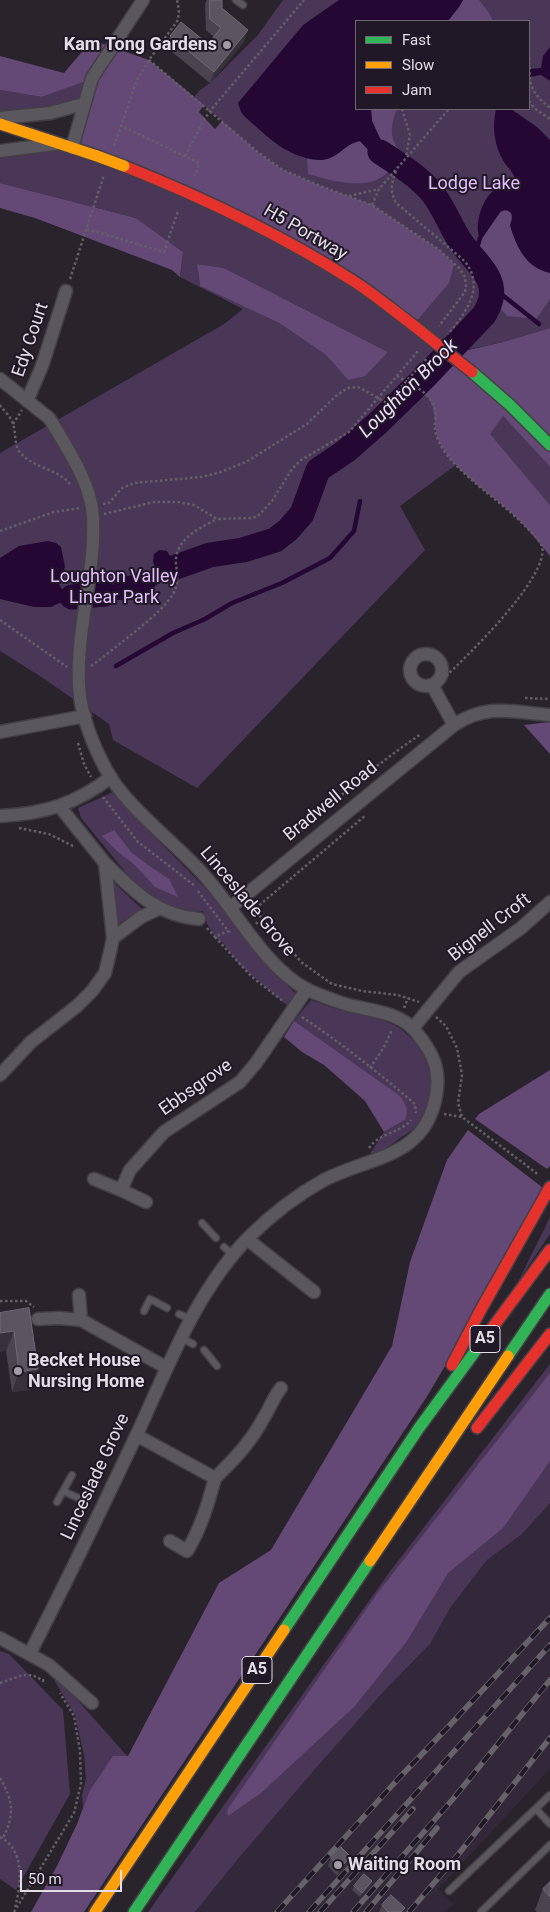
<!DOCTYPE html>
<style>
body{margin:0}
#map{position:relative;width:550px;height:1912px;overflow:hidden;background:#29242c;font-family:Roboto,sans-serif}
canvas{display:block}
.legend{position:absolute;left:355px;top:20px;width:175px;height:90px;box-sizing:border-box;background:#201826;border:1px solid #6e6773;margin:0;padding:6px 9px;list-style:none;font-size:15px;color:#e3dde7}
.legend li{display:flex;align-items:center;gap:10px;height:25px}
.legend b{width:25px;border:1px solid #6e6773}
.scale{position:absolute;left:20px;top:1870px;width:102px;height:22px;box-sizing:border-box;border:2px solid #e3dde7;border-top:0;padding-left:6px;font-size:15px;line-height:18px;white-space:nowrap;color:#e3dde7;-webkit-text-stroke:4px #201826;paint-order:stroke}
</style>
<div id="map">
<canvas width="550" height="1912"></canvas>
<ul class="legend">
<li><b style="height:6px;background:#30b455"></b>Fast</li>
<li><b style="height:6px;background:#ff9f0a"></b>Slow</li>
<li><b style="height:6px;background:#e5322d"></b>Jam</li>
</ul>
<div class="scale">50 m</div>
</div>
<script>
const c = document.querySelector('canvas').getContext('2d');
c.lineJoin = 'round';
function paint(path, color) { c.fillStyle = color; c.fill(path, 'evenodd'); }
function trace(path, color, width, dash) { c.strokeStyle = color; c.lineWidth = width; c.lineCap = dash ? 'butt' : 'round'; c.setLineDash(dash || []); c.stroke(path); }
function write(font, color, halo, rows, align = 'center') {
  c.font = font + ' Roboto,sans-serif'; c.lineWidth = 4; c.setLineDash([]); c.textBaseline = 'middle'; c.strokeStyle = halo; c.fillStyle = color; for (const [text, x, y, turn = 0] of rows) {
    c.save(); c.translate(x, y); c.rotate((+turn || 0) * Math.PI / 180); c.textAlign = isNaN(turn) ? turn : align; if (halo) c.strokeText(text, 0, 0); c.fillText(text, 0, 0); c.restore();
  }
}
const built = new Path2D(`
 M550 1503V1769L438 1889 453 1904 445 1912H195L238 1859 316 1768 384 1691 430 1644 450 1608 487 1560 522 1534Z`);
const green = new Path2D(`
 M283 0H550V328L503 342 442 355 428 374 415 387 423 392 434 407 435 431 441 445 456 465 400 506 425 550 197 788 113 740 109 724 43 678 0 651V453L224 324 243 309 180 277 183 252 136 218 0 183V151L60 144 402 227 387 215 283 170 259 153 194 97 200 90 210 83 257 36ZM356 21H529V109H356ZM197 264 224 268 388 352 348 380 326 355 279 323 200 286Z
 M92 78 83 104 0 118V90L42 97Z
 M503 416 550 467V505L489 434Z
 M113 792 132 814 218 901 264 962 296 994 288 1006 240 965 223 943 215 937 207 924 203 911 187 913 160 904 128 875 81 818 78 808Z
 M112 881 142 909 117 925Z
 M311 1000C322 1004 333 1008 344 1011 364 1017 385 1017 402 1030 431 1052 444 1097 415 1127 411 1131 405 1135 400 1138 390 1146 383 1152 370 1154L384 1132 405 1120 294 1021Z
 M550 1217V1234L519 1280Z
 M550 1364V1503L522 1534 487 1560 450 1608 430 1644 384 1691 316 1768 238 1859 195 1912H148L391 1570Z
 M0 1651 9 1654 63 1710 70 1794 16 1890 0 1879Z
 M50 1673 57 1677 128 1757 89 1792 83 1808 82 1795 86 1779 84 1755 75 1715Z`);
const forest = new Path2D(`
 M463 0H479L489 13 493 21H448L459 7Z
 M92 40 149 60 204 105 199 112 215 129 222 121 259 153 283 170 323 187 372 205 438 249 454 264 449 283 413 325 248 220 72 148 91 79 42 97 0 90V56L64 73Z
 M371 109H397C393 119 390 128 393 139 395 144 398 148 398 154 398 159 394 163 391 168 373 194 333 181 308 174L307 158C337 164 336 145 360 141L374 156 385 149 372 121Z
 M0 183 136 218 183 252 180 277 172 270 35 218 0 208Z
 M506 210 512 214 513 219 510 225C516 246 526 268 550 273V299L536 319 507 316 491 298 489 278 480 265 477 248 478 237 481 240C487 230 494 213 506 210Z
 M197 264 224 268 388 352 365 376 348 380 326 355 279 323 200 286Z
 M550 328V467L503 416 490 434 550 505V556C540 544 531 532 520 521 495 496 461 477 442 447 427 423 445 405 415 387L447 355 503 342Z
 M550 722V754L524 725Z
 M114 830 132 853 151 867 169 879 178 897 155 887 135 865 117 851 102 836Z
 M294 1021 400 1096C406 1104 409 1110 405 1120L384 1132 365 1101 324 1065 302 1052 284 1037Z
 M550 1070V1166L547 1169 475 1119 479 1114Z
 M468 1130 543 1188 479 1309 426 1398 84 1912H31L57 1866 77 1824 89 1792 113 1756H128L219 1583 271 1550 392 1346 410 1262 447 1160Z
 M550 1373V1461L503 1528 448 1573 407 1641 354 1707 261 1793 228 1816 227 1810 376 1595Z`);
const water = new Path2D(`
 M339 0H463L459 7 448 21H356V109H371L372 121 385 149 374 156 360 141C347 143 341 154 330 158 323 161 317 160 310 159 281 152 267 136 245 117L241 112 238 103 303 25Z
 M550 47V81L541 75 529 77V69L541 68 543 56Z
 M496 109H511L537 127 550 140V273C526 268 516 246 510 225 514 216 512 208 501 211L481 240C472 227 483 194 498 188 501 187 507 188 510 188L516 181C514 173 509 169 504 162 494 145 492 128 496 109Z
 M48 541 56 543 61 547 65 567 59 584 63 591 71 592 72 597 51 607H34L0 599V558L19 546Z
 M159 550 167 551 172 559 173 568C160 586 127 612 105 594 115 582 122 573 139 576L146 583H149L156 572 153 561 154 554Z`);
const stream = new Path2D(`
 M480 238 477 248 480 265
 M491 286 539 324
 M116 666 173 633 205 619 232 603 282 583 330 558 354 531 360 501`);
const river = new Path2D(`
 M173 568 210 555 243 550 275 540 288 530 302 514 318 470 346 451 378 423 428 374 484 315C504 283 481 269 463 245 450 228 444 205 429 189 415 174 397 163 380 152
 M72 597 105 594`);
const path = new Path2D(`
 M529 57C530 84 528 90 550 108
 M149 60 259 153 283 170 323 187 372 205 438 249 460 269 465 277 466 285 465 292 439 326
 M529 101 534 108 550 119
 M402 109 410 135 406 156
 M120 125 199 163 195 176
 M114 146 137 80 149 60 178 20 179 10 177 0
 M185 156 204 120 210 111 304 0
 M396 171C391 183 390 191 396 203 413 217 429 231 446 245 452 251 460 256 466 263 485 288 465 314 448 334
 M349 196 379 189
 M372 205 379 189 449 109
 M87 229 164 252 178 211
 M70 279 104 175
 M397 376C410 384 429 391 434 407 437 413 434 423 435 430 437 443 447 456 456 465 479 489 508 507 530 531 534 535 540 541 542 546 550 577 465 658 443 679
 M0 405C4 411 11 417 13 424 16 432 14 443 19 451 31 468 57 468 70 484
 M13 424 22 410
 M103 504 109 503 122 488 134 483 201 477 218 473 246 462 307 424 337 395 348 388 358 387 387 403 428 357
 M104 514 154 502H177L194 505 217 519 252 518 258 516 272 501 292 469 301 460 349 432 419 350
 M0 531 54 512 80 508
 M0 620 67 667
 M91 666 102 658C121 642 161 614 173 594 179 584 177 574 176 564 174 540 199 528 217 519
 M525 698 550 699
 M78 743 84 764 91 777
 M103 797 137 841 195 886
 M19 828 49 834 75 847
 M301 831C339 796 378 763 421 734
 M227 882 236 883 238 885
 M198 891 228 931 232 933
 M263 922 256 908 366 815
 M256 924 258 922H268L301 962 332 984 362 991 398 995 419 1002
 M207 928 215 937 228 931
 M215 937 252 977 284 1002
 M404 1008 408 998
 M302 1017C341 1043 379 1073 415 1104L416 1113
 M436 1017 446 1026 457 1048 462 1075 458 1103 462 1117 539 1175
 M370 1068 384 1047 392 1030
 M444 1114 462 1117
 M369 1148C379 1133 400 1133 411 1120
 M0 1301H26L34 1307
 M0 1683C17 1678 27 1669 43 1681L44 1677
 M0 1778C13 1800 15 1815 3 1838
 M0 1837C26 1851 21 1884 15 1908
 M14 1912 74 1813 81 1784 80 1751 74 1716 60 1693`);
const lane = new Path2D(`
 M236 0 243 5
 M202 1223 216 1238
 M224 1247 234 1256
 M144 1311 150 1299 167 1308
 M179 1314 192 1320
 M182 1338 193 1344
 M204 1350 217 1366
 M63 1491 85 1501
 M57 1502 72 1475
 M536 1809 550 1824
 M449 1891 550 1795
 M481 1912 550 1845`);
const street = new Path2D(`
 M0 118 50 113 83 104
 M72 148 92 78 143 0
 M0 151 55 144
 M0 379 49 418 53 424C69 452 91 483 93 517 96 577 73 637 80 697 84 724 97 755 111 778 133 812 175 843 203 874 236 910 264 967 308 990 319 995 333 1000 345 1004 369 1011 399 1011 416 1032 433 1053 441 1069 436 1096 425 1158 371 1156 324 1180 297 1195 271 1215 249 1237 196 1291 168 1367 137 1434 102 1508 67 1581 30 1653
 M27 401 42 366 66 291
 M410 670a16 16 0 1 1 32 0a16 16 0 1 1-32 0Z
 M432 685 454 725
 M0 732 85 716
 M0 816C44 814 76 804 111 777
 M105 863C134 891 157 916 199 919
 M231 907 454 725C488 703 512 712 550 715
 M113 938 141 917 158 909
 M413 1028 459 972 521 928 550 902
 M0 1075 31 1042 77 1006 92 991 105 973 110 952 113 938 105 863 60 807
 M94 1179 121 1190
 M146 1202 121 1190 130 1170 164 1132 240 1082 256 1063 307 989
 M247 1239 314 1292
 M79 1295 81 1320
 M38 1319 59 1318 81 1320 167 1368
 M136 1435 215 1478C208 1504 201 1528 187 1551L170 1541
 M215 1478C234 1460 251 1442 263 1419 270 1408 273 1398 281 1388
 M0 1638 49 1665 92 1703`);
const fast = new Path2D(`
 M472 372 510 405 550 445
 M508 1356 550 1294
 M284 1630 419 1428 490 1331
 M134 1912 370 1561`);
const slow = new Path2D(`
 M0 124 97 156
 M370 1561 508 1356
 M95 1912 284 1630`);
const jam = new Path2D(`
 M124 166C204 198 282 235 355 282 375 295 394 311 413 325
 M490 1331 550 1250
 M452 1365 479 1313 550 1187
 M477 1428 550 1334`);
const rail = new Path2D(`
 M277 1912 399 1778 450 1725 550 1618
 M309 1912 550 1645
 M320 1912 413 1809
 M353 1912 453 1799 550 1680
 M366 1912 437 1828
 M409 1912 457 1856 550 1738`);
const slowBridge = new Path2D(`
 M97 156 124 166`);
const jamBridge = new Path2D(`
 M413 325 472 372`);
const wall = new Path2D(`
 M207 0H222V8L244 42 210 83 166 47 170 36 208 44 214 37 206 30 205 4Z
 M29 1308 30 1390 12 1392 6 1351 0 1313Z
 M331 1858 348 1865 337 1876 328 1866Z
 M372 1881 371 1885 360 1897 352 1890 354 1886Z
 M550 1882V1912H537L535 1910 543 1889Z
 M382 1905 403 1912H379Z`);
const shadedWall = new Path2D(`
 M248 30 244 42 210 83 214 72Z
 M14 1331 6 1351 0 1352V1333Z
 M38 1369 30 1390 12 1392 19 1372Z
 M351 1857 348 1865 337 1876 340 1868Z
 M372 1881 371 1885 360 1897 362 1893Z`);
const building = new Path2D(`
 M210 0H222V8L248 30 214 72 170 36 181 22 208 44 221 28 210 19Z
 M29 1308 38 1369 19 1372 14 1331 0 1333V1313Z
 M341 1847 351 1857 340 1868 331 1858Z
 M364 1874 372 1881 362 1893 354 1886Z
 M550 1882V1897L543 1889Z
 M391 1895 405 1908 401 1912H388L382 1905Z`);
const markers = [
 [227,45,5,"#a29ca6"],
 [18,1371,5,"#a29ca6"],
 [338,1865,5,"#a29ca6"]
];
const shields = [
 [485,1339,30],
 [257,1670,30]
];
const shieldNames = [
 ["A5",485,1339],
 ["A5",257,1670]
];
const poiNames = [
 ["Kam Tong Gardens",217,45,"right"],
 ["Becket House",28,1361],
 ["Nursing Home",28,1382],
 ["Waiting Room",348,1865]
];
const parkNames = [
 ["Lodge Lake",474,184],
 ["Loughton Valley",114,577],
 ["Linear Park",114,598]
];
const streetNames = [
 ["H5 Portway",305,233,30],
 ["Edy Court",31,340,-71],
 ["Bradwell Road",331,802,-39],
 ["Linceslade Grove",247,902,50],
 ["Bignell Croft",490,928,-38],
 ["Ebbsgrove",196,1088,-35],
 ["Linceslade Grove",96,1477,-65]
];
const waterNames = [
 ["Loughton Brook",409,389,-45]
];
paint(built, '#33273a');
paint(green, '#4a3657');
paint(forest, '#644876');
paint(water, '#240732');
trace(stream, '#240732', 4.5);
trace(river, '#240732', 25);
trace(lane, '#443f47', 9);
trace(street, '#443f47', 15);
trace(fast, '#443f47', 14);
trace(slow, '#443f47', 14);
trace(jam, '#443f47', 14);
trace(path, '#646067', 2.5, [2.5, 2.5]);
trace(lane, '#5a575d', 6);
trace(street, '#5a575d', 12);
trace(fast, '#30b455', 11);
trace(slow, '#ff9f0a', 11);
trace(jam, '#e5322d', 11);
trace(rail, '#666368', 5.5);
trace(rail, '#201826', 4, [11]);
trace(slowBridge, '#443f47', 14, []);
trace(jamBridge, '#443f47', 14, []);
trace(slowBridge, '#ff9f0a', 11);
trace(jamBridge, '#e5322d', 11);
paint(wall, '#4b4450');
paint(shadedWall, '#37313b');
paint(building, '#5c5561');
trace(building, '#716a76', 1);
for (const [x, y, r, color] of markers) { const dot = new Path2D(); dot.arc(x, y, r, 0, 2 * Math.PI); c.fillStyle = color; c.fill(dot); trace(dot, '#201826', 2); }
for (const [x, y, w] of shields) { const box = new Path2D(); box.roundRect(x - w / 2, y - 13.5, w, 27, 4); c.fillStyle = '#201826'; c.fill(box); trace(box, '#e3dde7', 1); }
write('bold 16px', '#e3dde7', null, shieldNames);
write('bold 18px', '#e3dde7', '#201826', poiNames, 'left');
write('18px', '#e4befe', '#201826', parkNames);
write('18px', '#e3dde7', '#201826', streetNames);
write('italic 19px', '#eddbfb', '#201826', waterNames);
</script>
